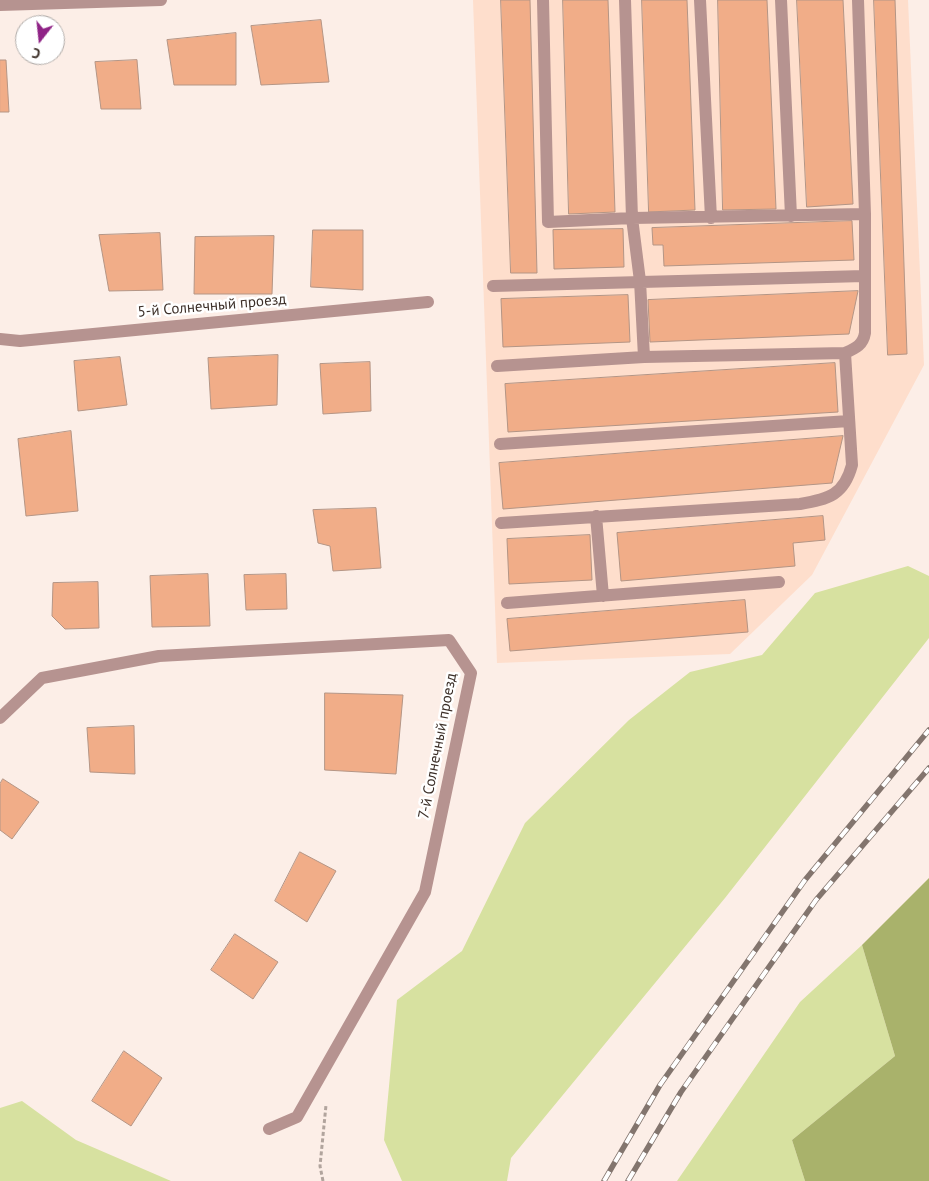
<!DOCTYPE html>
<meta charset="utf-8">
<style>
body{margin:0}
#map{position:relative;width:929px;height:1181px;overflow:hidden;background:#fceee7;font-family:"PT Sans",sans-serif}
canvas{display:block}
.north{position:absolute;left:15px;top:15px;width:50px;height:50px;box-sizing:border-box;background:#fff;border:1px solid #b1aca9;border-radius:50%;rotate:196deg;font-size:14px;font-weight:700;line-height:20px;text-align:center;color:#3c2f28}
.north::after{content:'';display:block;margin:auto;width:18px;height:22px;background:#8f2386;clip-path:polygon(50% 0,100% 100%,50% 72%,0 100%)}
</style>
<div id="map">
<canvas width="929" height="1181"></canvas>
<div class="north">С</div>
</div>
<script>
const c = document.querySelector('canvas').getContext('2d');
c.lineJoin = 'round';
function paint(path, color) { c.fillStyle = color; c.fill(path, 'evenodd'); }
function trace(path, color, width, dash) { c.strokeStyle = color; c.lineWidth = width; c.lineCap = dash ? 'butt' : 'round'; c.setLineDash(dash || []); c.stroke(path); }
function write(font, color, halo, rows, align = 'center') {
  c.font = font + ' "PT Sans",sans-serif'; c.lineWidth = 5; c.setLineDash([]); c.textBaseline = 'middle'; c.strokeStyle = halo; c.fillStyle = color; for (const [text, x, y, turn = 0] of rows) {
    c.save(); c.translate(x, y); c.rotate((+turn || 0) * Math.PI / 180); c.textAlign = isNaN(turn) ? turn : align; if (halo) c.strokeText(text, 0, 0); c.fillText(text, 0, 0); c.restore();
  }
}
const built = new Path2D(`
 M473 0H908L924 365 812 575 730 654 497 663Z`);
const green = new Path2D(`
 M908 566 929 576V638L725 898 511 1158 507 1181H402L384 1140 397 1000 462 951 525 823 629 720 690 672 762 655 815 593Z
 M862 945 895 1056 792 1140 805 1181H677L800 1002Z
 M22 1101 76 1140 171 1181H0V1108Z`);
const forest = new Path2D(`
 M929 878V1181H805L792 1140 895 1056 862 945Z`);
const building = new Path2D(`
 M501 0H530L537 273H511Z
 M563 0H608L615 212 569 214Z
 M642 0H687L695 210 649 212Z
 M718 0H767L776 209 723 210Z
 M797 0H843L853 204 807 207Z
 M874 0H895L907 354 888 355Z
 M321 20 329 82 261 85 251 26Z
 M236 33V85H174L167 40Z
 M0 60H6L9 112H0Z
 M137 60 141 109H101L95 62Z
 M852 221 854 260 664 266 663 245H653L652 228Z
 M623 229 624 267 554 269 553 230Z
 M313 230H363V290L311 287Z
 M160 233 163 290 109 291 99 235Z
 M274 236 272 294H194L195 237Z
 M858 291 849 334 650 342 648 300Z
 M628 295 630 342 503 347 501 299Z
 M278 355 277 405 211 409 208 358Z
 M120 357 127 405 78 411 74 361Z
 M370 362 371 411 323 414 320 364Z
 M835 363 838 412 508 432 505 384Z
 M71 431 78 511 26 516 18 439Z
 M843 436 832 483 503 509 499 463Z
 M376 508 381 568 333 571 330 546 318 543 313 510Z
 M823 516 825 540 793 543 795 566 621 581 617 533Z
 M590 535 592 580 509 584 507 539Z
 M208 574 210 626 152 627 150 576Z
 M286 574 287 609 246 610 244 575Z
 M98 582 99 628 65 629 52 616 53 583Z
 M745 600 748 632 510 651 507 619Z
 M325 693 403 695 396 774 325 770Z
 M134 726 135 774 90 772 87 728Z
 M3 779 39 802 12 839 0 830V784Z
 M300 852 336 871 307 922 275 901Z
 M235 934 278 962 253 999 211 970Z
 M124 1051 162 1078 131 1126 92 1101Z`);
const path = new Path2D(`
 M323 1181 320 1166 326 1105`);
const minor = new Path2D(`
 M543 0 548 222 632 218 865 214 858 0
 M625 0 632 218 640 281 644 357 845 353C856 348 863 345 865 333V214
 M700 0 711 218
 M781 0 791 216
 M0 5 161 0
 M493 286 864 276
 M0 339 20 341 428 302
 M497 366 644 357
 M500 444 849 421
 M596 516 603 596
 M501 523 800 504C829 499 844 495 852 465L845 353
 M507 603 779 582
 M0 718 42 678 159 656 449 640 471 673 425 892 297 1117 269 1129`);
const rail = new Path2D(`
 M604 1181 660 1085 805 880 929 730
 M628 1181 681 1092 816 900 929 768`);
const streetNames = [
 ["5-й Солнечный проезд",212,306,-5],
 ["7-й Солнечный проезд",438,746,-79]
];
paint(built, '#fedecc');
paint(green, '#d7e1a0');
paint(forest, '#a9b26b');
paint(building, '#f1ad88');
trace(building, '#b49585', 1);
trace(path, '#b1a49d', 3, [4, 2.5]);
trace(minor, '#b69390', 12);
trace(rail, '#83756e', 5.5);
trace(rail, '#fff', 4, [11]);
write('15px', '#3c2f28', '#fff', streetNames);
</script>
